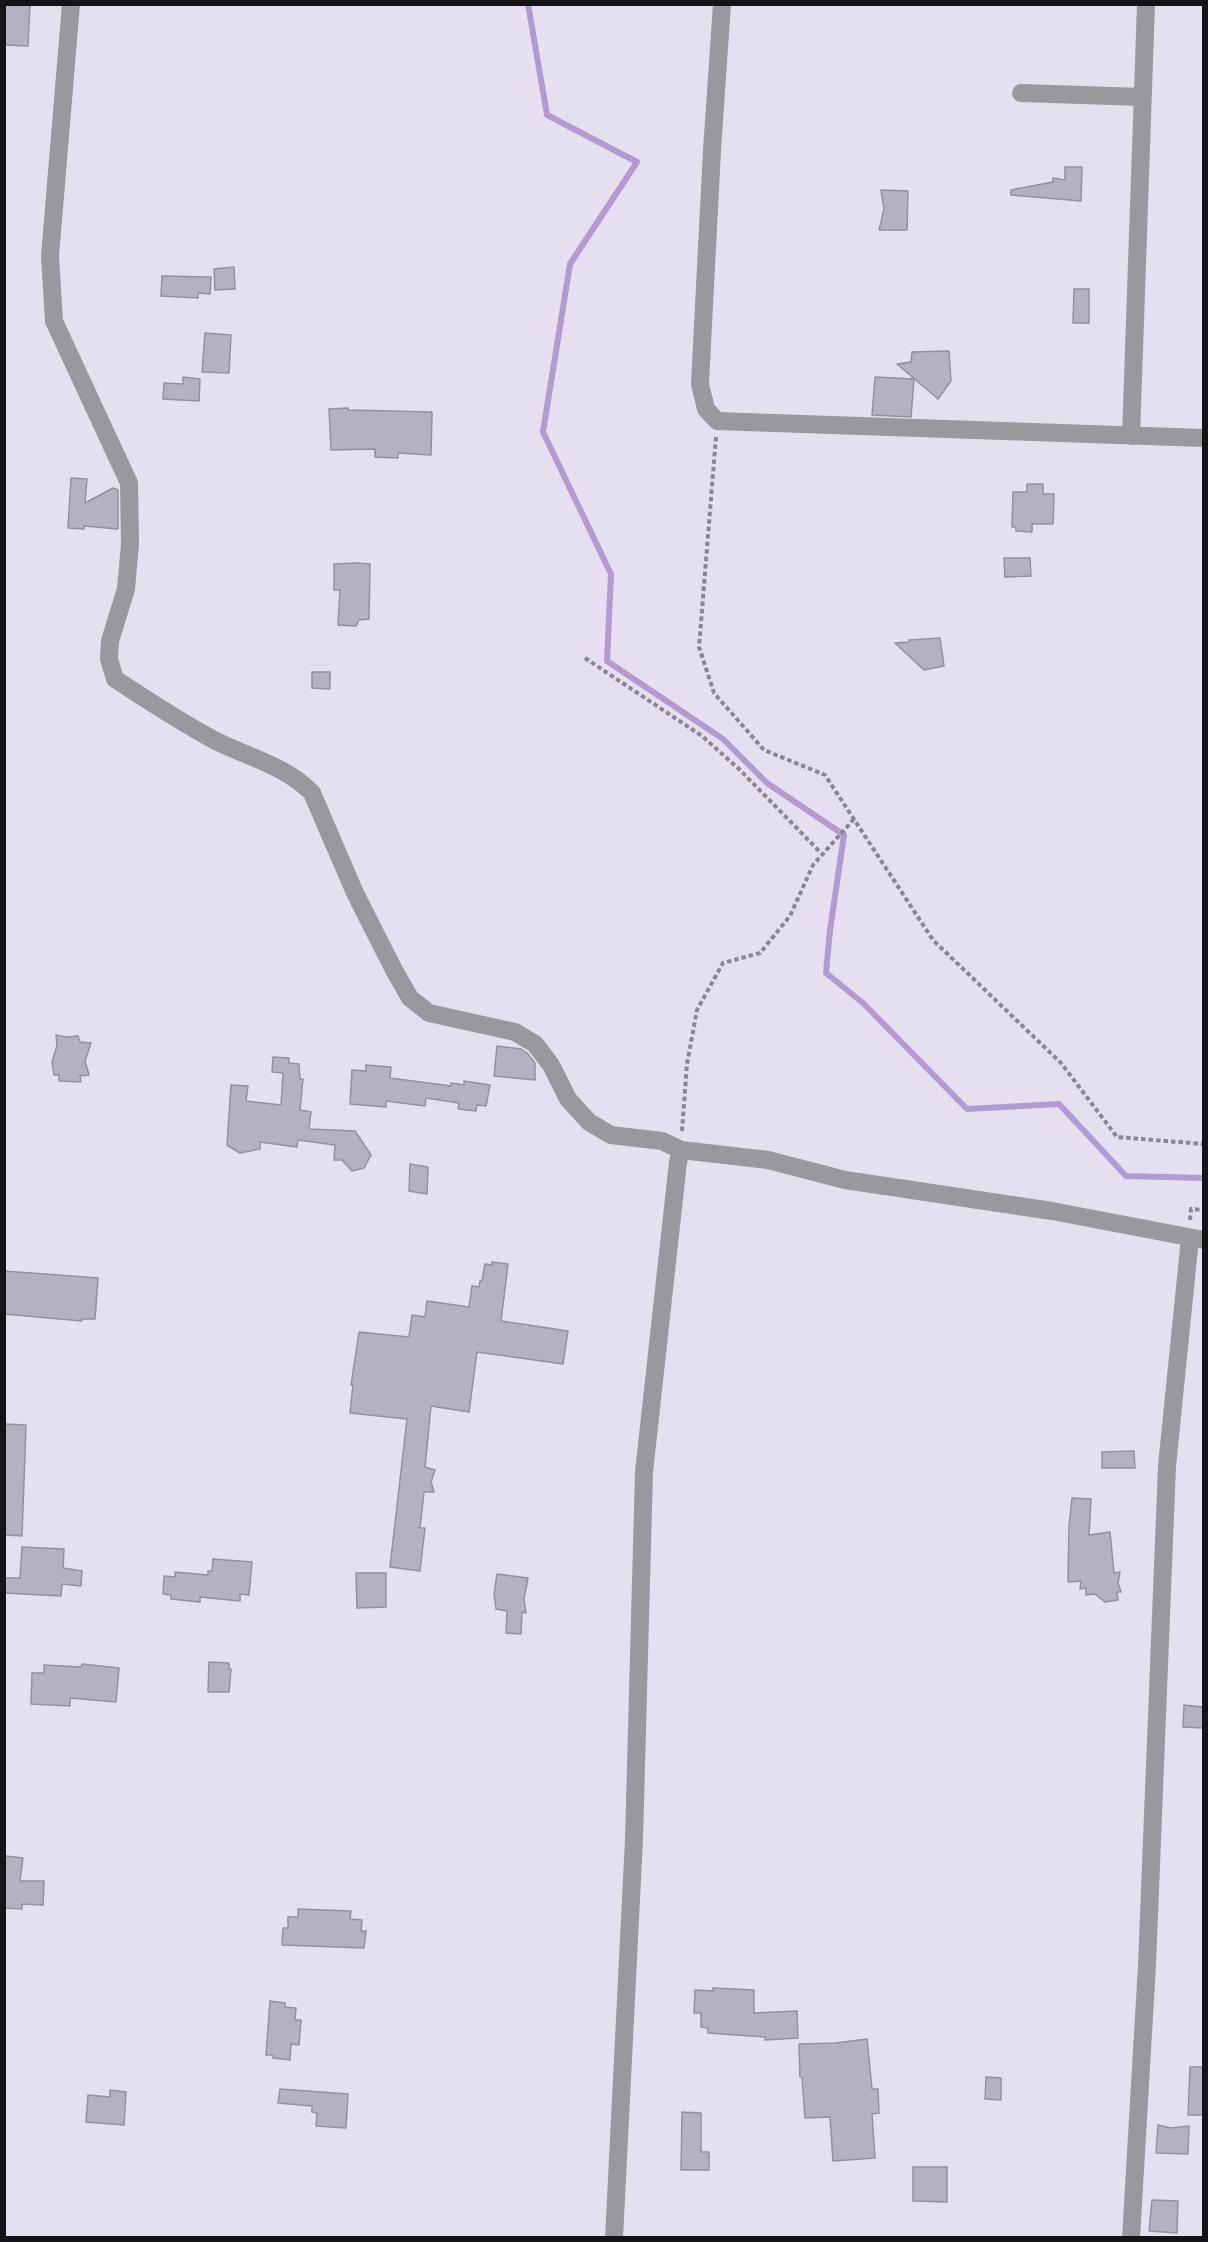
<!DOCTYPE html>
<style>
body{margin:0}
#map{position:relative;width:1208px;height:2242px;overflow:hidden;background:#e5dfef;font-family:"DejaVu Sans",sans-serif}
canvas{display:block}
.frame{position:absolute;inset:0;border:6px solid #151318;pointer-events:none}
</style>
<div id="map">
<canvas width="1208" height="2242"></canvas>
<div class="frame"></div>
</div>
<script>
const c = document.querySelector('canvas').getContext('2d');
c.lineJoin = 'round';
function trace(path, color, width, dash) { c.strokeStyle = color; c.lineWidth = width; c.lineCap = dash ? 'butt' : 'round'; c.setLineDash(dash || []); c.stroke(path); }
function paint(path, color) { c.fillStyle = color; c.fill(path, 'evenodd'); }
const stream = new Path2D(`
 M528 4 547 115 637 162 570 264 543 432 611 574 607 661 723 739 767 783 844 835 830 930 826 973 863 1003 967 1109 1059 1104 1126 1176 1204 1178`);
const building = new Path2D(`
 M4 4H30L28 46 4 45Z
 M1065 167H1082L1081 201 1011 195V190L1053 182V178L1065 180Z
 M881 190 908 191 907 230H879L884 209Z
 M234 267 235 289 215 290 214 269Z
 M162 276 211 277 210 294 198 293V298L161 296Z
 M1074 289H1089V323H1073Z
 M205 333 231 335 229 373 202 372Z
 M949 351 951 381 938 399 897 364 911 362 912 352Z
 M183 377 200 379 199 401 163 399 164 383 183 384Z
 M875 377 914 379 911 417 872 415Z
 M348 408V410L432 412 431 455 398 453V458L375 457V449L331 450 329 409Z
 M71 478 87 479 85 503 113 488 118 490V529L84 526V529L68 528Z
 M1027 484H1043V494H1054L1053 524H1032V532L1016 531V527H1012L1013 492H1027Z
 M1004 558H1030L1031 576 1005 577Z
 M357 563 370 564 369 619 359 620 356 626 338 625 340 590H334V564Z
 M940 638 944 666 924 670 895 643 909 642V640Z
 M312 672H330V689L312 688Z
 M56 1035 66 1037 78 1036 80 1042 91 1043 85 1061 89 1075 80 1076 81 1082 59 1081V1075H54L52 1062 57 1046Z
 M497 1046 521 1049 527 1053 535 1063V1080L494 1076Z
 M273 1057 289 1058V1063L299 1064 300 1079H303L300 1110 311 1112 309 1129 355 1131 371 1155 364 1168 352 1171 342 1160H334L335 1145 298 1140 297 1147 260 1142V1149L240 1153 227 1145 231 1085 248 1086 246 1101 281 1105 283 1073 272 1072Z
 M366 1065 391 1067 390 1078 451 1086V1083L464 1085V1081L490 1085 486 1106 477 1105 476 1111 458 1109 459 1103 426 1098 425 1106 386 1101V1107L350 1104 352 1070 366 1071Z
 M410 1164 428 1167 427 1194 409 1191Z
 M492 1262 508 1264 501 1321 568 1331 563 1364 477 1352 469 1412 431 1406 425 1467 435 1470 431 1482 434 1492H424L420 1528H425L420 1571 390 1567 407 1419 350 1413 353 1385H351L359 1332 409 1337 412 1315 425 1317 427 1301 469 1307 472 1286 479 1287 480 1281H482L485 1264 492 1265Z
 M4 1271 98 1278 95 1319H82V1321L4 1314Z
 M4 1424 26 1425 22 1536 4 1535Z
 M1134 1451 1135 1468H1102V1452Z
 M1072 1498 1091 1499 1089 1535 1110 1532 1114 1573 1120 1572 1118 1583 1121 1592H1117L1118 1600 1105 1602 1095 1594 1086 1595V1588L1080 1589 1081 1581 1068 1582 1069 1526Z
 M22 1547 64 1549 63 1568 82 1571 81 1586 62 1584 61 1596 4 1593V1578H20Z
 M213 1559 252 1562 249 1595 240 1594V1601L200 1597V1602L171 1599V1595L163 1594 164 1576 175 1577V1572L208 1575V1571H212Z
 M356 1573H386V1607L357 1608Z
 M497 1574 528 1578 524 1599 526 1613 522 1612 521 1634 506 1633 507 1611 496 1609 494 1594Z
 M209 1662 229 1663V1669H231L229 1692H208Z
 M82 1664 119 1668 116 1702 70 1698V1706L31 1704 32 1673H44V1665L81 1667Z
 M1184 1705 1203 1707V1728L1183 1727Z
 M6 1856 23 1858 20 1881H44L43 1905 22 1904V1909L4 1908V1857Z
 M298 1909 351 1911 350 1919 362 1920 361 1931H366L364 1948 282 1945 283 1928H288V1917H298Z
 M713 1988 754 1990V2013L797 2011 798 2038 765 2040V2037L708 2033V2028L701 2027V2013H694L695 1990 713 1991Z
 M270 2001 285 2003V2007L296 2008 295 2020H301L299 2045 291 2044 290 2060 273 2058V2055H266Z
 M867 2039 872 2089H878L879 2113 872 2114 875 2158 833 2161 830 2117 805 2118 802 2077H800L799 2044 836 2043Z
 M1190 2067H1203V2115H1188Z
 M986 2077 1001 2078V2100L985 2099Z
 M280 2089 348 2094 346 2128 316 2126 317 2113 312 2112V2106L278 2103Z
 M110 2090 126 2092 124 2125 86 2122 88 2095 110 2097Z
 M682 2112 701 2113V2152H709V2170H681Z
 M1158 2125 1171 2128 1189 2126 1188 2154 1156 2153Z
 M913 2167H947V2202L913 2201Z
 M1152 2200 1178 2201 1177 2233 1149 2231Z`);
const path = new Path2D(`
 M716 437 699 647 714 693 764 750 825 775 933 940 1061 1063 1117 1137 1203 1144 1204 1146
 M585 658 702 736 739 769 822 854
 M682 1131 687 1064 697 1010 723 963 760 953 790 916 813 865 854 819
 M1190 1220 1191 1209 1204 1210`);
const minor = new Path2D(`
 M71 4 50 256 54 321 129 483 130 544 126 589 110 641 109 659 115 679C147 700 180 722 214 740 247 757 285 765 312 793L355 893 394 970 410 998 429 1013 515 1032 535 1044 551 1065 568 1099 589 1122 611 1135 662 1141 681 1150 768 1160 845 1180 1052 1211 1204 1240
 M722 4 712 150 700 384 706 409 717 421 1204 438
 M1021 93 1142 97
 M1131 436 1146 4
 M614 2238 634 1839 644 1472 678 1162 681 1150
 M1131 2238 1147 1965 1167 1466 1190 1238`);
trace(stream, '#b19bd1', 6);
paint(building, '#b6b0c0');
trace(building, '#958f9e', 1.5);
trace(path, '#8b8692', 4, [4.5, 3]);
trace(minor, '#9a989e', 18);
</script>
